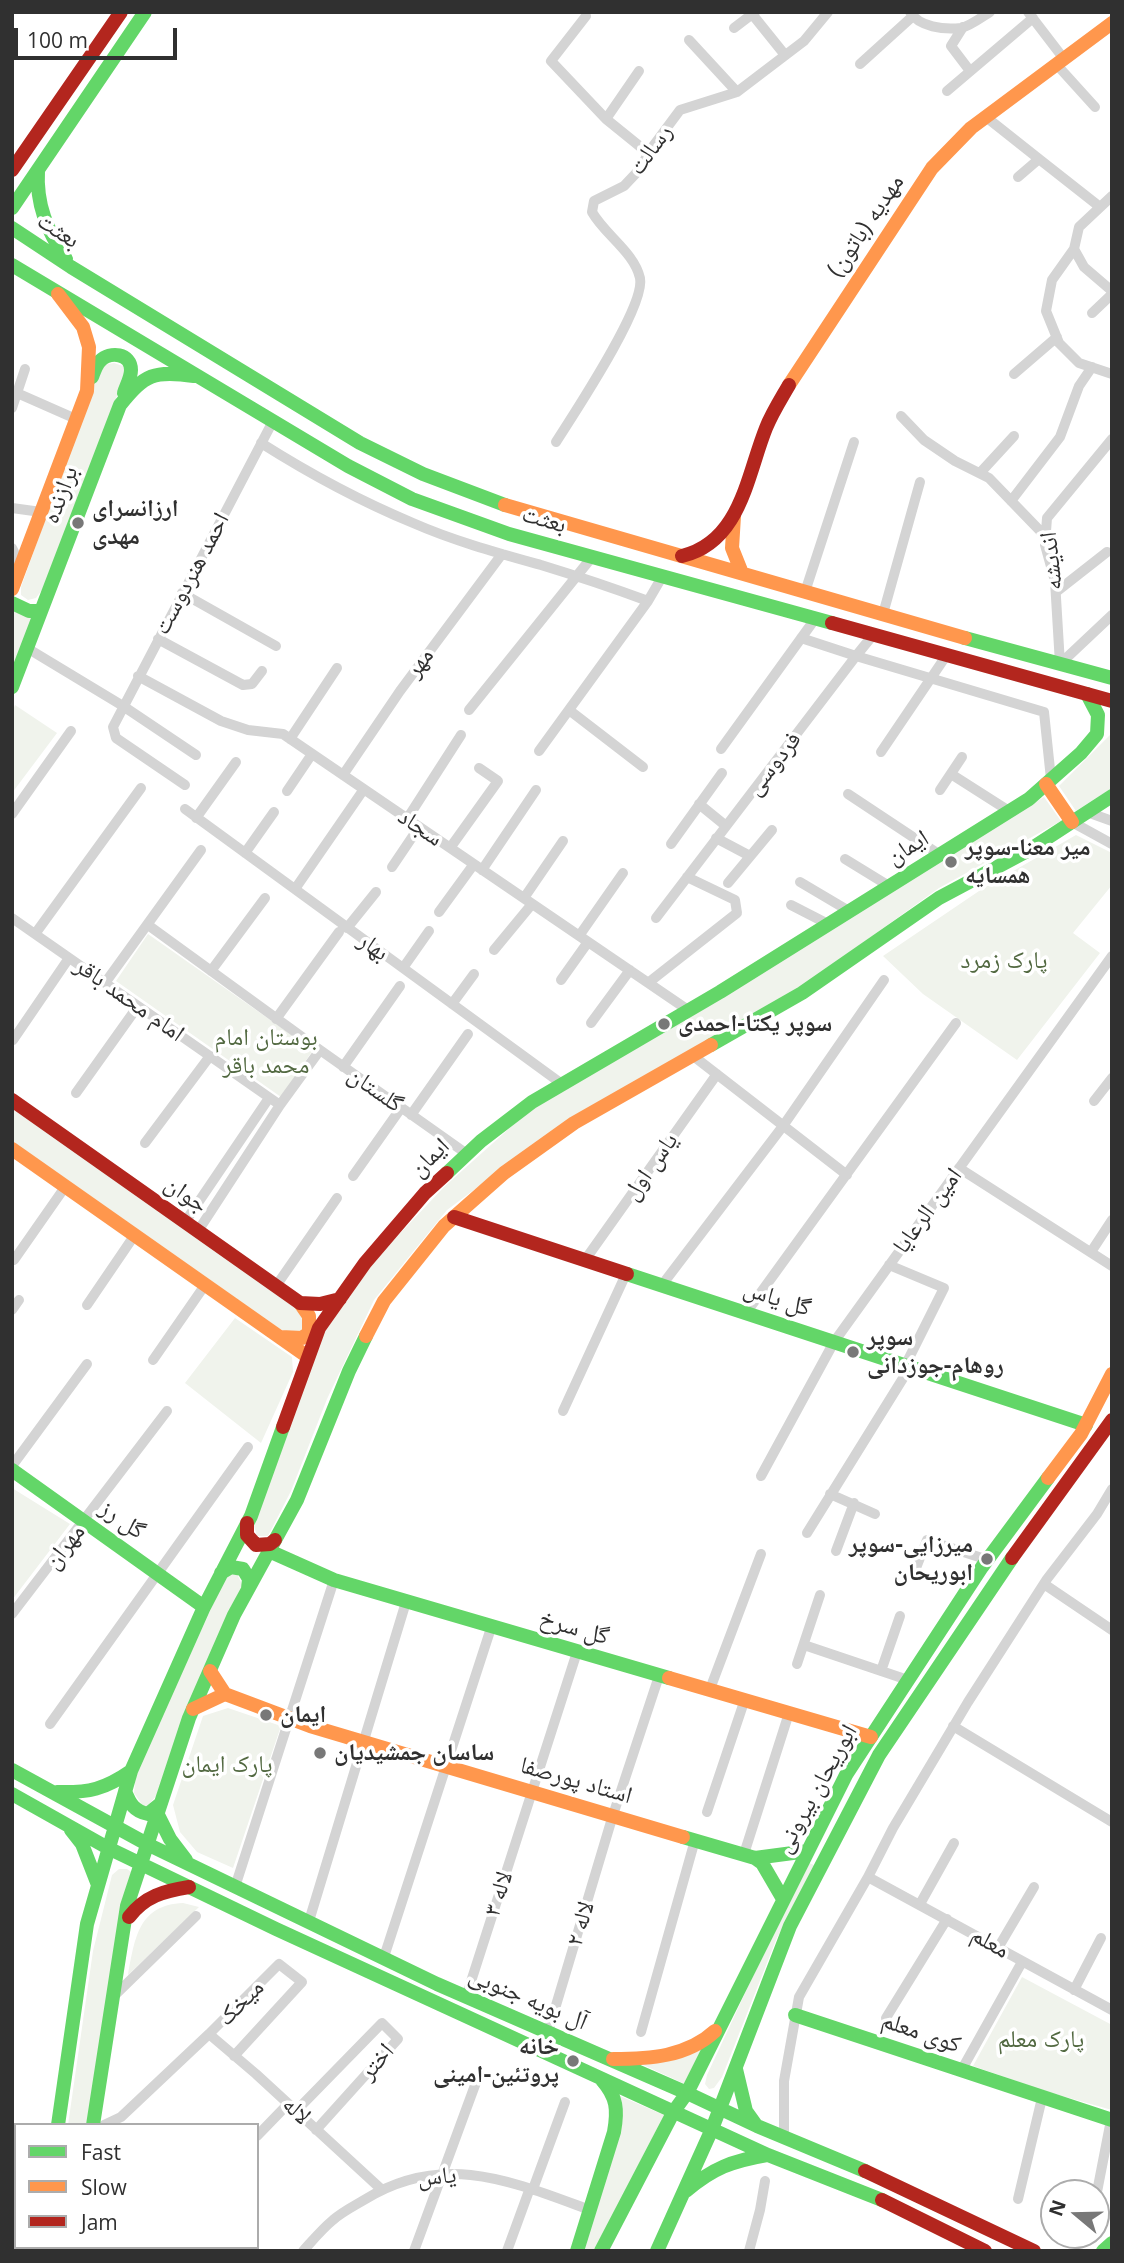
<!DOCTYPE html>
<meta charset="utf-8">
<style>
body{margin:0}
#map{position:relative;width:1124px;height:2263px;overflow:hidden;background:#fff;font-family:"Open Sans",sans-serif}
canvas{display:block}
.frame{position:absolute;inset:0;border:14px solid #303030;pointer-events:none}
.legend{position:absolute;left:14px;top:2123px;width:245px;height:126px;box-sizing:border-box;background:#fff;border:2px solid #acacac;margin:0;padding:9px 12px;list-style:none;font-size:21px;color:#303030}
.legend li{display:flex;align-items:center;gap:14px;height:35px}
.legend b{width:35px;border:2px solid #acacac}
.north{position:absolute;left:1040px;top:2179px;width:70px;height:70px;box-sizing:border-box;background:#fff;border:2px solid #acacac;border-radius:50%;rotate:289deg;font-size:19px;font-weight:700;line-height:28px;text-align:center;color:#303030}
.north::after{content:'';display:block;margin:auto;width:24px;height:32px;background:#787878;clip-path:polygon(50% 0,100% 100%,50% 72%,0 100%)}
.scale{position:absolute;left:14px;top:28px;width:163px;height:32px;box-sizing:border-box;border:4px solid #303030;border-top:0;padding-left:9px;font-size:21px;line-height:24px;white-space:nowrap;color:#303030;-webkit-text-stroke:5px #fff;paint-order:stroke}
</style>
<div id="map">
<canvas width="1124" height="2263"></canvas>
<div class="frame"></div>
<ul class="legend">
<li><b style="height:9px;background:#63d668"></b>Fast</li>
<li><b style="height:9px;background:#ff974d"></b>Slow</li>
<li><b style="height:9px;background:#b3261e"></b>Jam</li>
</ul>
<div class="north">N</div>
<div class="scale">100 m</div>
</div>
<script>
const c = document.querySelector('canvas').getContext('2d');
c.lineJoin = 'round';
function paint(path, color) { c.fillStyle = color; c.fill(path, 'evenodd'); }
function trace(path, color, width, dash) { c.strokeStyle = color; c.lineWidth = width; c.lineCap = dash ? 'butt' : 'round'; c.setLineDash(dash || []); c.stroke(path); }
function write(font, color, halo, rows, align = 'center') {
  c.font = font + ' "Open Sans","Noto Naskh Arabic",sans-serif'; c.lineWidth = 7; c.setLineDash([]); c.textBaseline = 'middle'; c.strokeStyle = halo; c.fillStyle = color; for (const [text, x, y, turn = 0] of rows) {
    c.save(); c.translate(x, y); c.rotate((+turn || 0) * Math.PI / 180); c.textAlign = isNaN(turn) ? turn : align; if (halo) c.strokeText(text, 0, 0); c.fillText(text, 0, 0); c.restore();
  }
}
const green = new Path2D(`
 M114 363 123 366 125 375 42 590 36 598 28 600 21 595V587L97 376 103 365Z
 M23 611 33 617 12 669V612Z
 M15 705 57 733 12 793V713Z
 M1112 733V788L1076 811 1059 786Z
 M1044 797 1061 821 939 888 794 992 570 1118 447 1210 374 1300 327 1399 291 1491 268 1536H257L254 1526 324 1333 374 1261 444 1187 532 1108 773 965Z
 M1076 835 1112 853V885L1073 933 1100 953 1017 1060 923 994 883 956 982 889Z
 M148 934 313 1050 281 1097 116 981Z
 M12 1107 305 1313 303 1333 295 1335 280 1329 12 1141Z
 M235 1318 292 1357 293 1372 261 1443 185 1383Z
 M12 1488 70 1524 12 1600Z
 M229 1574H237L243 1586 157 1795 145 1809 134 1793 136 1773 221 1587Z
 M228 1708 281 1726 233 1868 197 1852 180 1832 173 1805 203 1716Z
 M809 1863 814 1865 776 1940 722 2077 714 2088 709 2089 705 2084 707 2075 754 1974Z
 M119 1869H127L133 1873 86 2125H68L93 1951 112 1875Z
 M183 1903 199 1907 128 1975C135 1937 139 1905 183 1903Z
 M1022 1977 1112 2025V2110L1048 2092 973 2066Z
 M709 2043 687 2085 639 2063Z
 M620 2096 664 2115 594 2251H583Z`);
const street = new Path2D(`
 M910 12C919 27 944 30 961 28 970 26 982 17 990 12
 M1028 12 1064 59
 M752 14 785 55
 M586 16 551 61 606 119
 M963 27 951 46 970 71
 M734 28 755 12
 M689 40 737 92
 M860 64 913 16
 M1057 65 1095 107
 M639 71 606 119 648 153
 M947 91 1033 18
 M986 117 1039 159
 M1018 177 1039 159 1100 207
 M1112 196 1079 227 1074 249 1084 267 1112 291
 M1074 249 1052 280 1046 311 1059 343 1079 363 1112 374
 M1092 313 1112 294
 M25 369 17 393 76 419
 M1014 374 1057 337
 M12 408 17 393
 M901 416 924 440 955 461 989 478 1046 537
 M556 442C573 415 646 306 640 278 634 252 605 235 592 212L594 201 624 186 641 168 648 153 680 110 737 92 804 41 828 12
 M261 443C310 474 360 501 413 523 454 541 498 553 541 565 577 576 613 588 648 601
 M980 473 1014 436
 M1011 501 1060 437 1079 386 1092 367
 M12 508 41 512
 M12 548 21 566
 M805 592 854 442
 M1056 592 1107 552
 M182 593 276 646
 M883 614 920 482
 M873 635 856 656 1044 712 1051 779
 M158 639 243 685 252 684 262 671
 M27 648 123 706 196 755
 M1060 664 1055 581 1045 545 1047 518 1112 439
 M1060 664 1112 615
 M138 676 221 721 248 730 283 734 688 1010
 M469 710 592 557
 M569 710 643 767
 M290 739 337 668
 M721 749 815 619
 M539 751 648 601 662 577
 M881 752 946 656
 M951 774 1009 811
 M343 775 400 691 502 554
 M185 785 116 738 113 727 273 421
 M940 790 962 757
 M287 791 312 754
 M848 794 940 855
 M699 804 726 826
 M185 809 562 1084
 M1087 812 1112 821
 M12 814 71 731
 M196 818 236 762
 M407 819 461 735
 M1072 822 1112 844
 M716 838 750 856
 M671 844 722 773
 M450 848 498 781 479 768
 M245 853 274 812
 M845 859 889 886
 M392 867 419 827
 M482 870 536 790
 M800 882 849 911
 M728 883 772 830
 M295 889 364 789
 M524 898 563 841
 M791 905 828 924
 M439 912 474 864
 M12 918 280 1105
 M656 918 856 656 801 638
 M148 925 320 1050 467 1154
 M347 928 376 892
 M35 934 141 788
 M579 936 623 873
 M494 950 532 904
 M403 968 429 931
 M211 971 265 898
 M561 980 588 942
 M105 983 201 850
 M648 983 737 913 735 900 687 877
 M452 1004 474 974
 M276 1019 339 932
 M591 1023 630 970
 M13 1040 69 958
 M692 1055 847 1175
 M343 1067 400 986
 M76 1093 138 1006
 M1094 1101 1112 1078
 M411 1115 468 1034
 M145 1143 210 1056
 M959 1168 1112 1266
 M353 1176 401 1108
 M185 1222 269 1098
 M198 1231 280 1105 320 1050
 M1091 1252 1112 1220
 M14 1260 65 1187
 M585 1260 717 1074
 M889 1265 944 1288 905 1366
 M662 1285 783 1126 884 980
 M276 1286 337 1198
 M87 1305 134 1236
 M12 1310 19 1300
 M746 1313 956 1023
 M153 1360 205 1285
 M563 1411 626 1274
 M12 1466 87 1364
 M761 1476 834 1342 1112 956
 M830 1494 875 1514
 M807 1533 910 1367
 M836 1551 854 1503
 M916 1568 927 1540 988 1560
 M1044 1584 1112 1630
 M12 1614 167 1411
 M804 1645 908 1680
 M797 1664 820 1595
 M881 1671 900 1616
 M710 1689 761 1554
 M50 1724 248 1447
 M953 1726 1112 1822
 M707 1812 745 1699
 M744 1854 789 1713
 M868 1877 1112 2010
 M235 1887 334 1580
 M920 1904 954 1843
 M309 1921 406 1602
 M998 1948 1034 1887
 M384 1957 491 1628
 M1074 1990 1101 1938
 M466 1997 577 1652
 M112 1998 196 1916
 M886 2018 947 1919
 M548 2032 613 1815 659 1676
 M641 2032 695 1840
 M209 2034 256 2074 381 2189
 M961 2071 1022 1962
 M296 2111 382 2023 398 2039 316 2130
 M104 2125 121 2117 209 2034 279 1964 302 1982 234 2056
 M12 2136 16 2135
 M257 2136 288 2104
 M784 2137V2081L799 1997 868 1877 893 1828 968 1702 1047 1579 1097 1514 1112 1489
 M533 2189 565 2102
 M1096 2197 1111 2120
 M1018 2199 1042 2098
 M147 2251 150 2247
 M303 2251C313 2240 322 2229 333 2220 342 2212 354 2206 364 2200 443 2151 511 2181 590 2210
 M414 2251 478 2077
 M507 2251 530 2188
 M749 2251 760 2210 765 2181`);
const fast = new Path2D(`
 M38 170C36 205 47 230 66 259
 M12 208 145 12
 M12 228 71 267 360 443 423 474 505 505
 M12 265 348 466 412 499 509 534 832 623
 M92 377C94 372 96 365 100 361 110 351 131 353 131 370 131 378 126 386 124 393
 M12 603 29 611H41
 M965 638 1112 678
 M12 687 120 405C145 374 154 370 194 376
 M711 1045 802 993 939 898 1029 850 1112 796
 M447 1173 481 1141 532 1102 720 992 1029 799 1081 753 1097 734 1098 715 1087 694
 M627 1274 1086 1425
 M12 1470 204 1607
 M269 1551 334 1580 669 1678
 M221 1573 231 1567 243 1569 249 1579 248 1589
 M12 1770 147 1844 437 1984 687 2093 757 2126 865 2171
 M125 1791C130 1804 134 1811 148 1814L159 1805
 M57 1792C89 1793 105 1789 131 1771
 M12 1794 108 1848 276 1929 768 2155 882 2200
 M157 1813 170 1839 186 1860
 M71 1830 82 1844 98 1885
 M683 1837 755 1858 808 1851
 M755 1858 762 1863 783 1899
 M795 2015 1112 2120
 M736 2069 746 2111 756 2125
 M58 2125 87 1924 131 1771 204 1607 251 1516 283 1427
 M93 2125 127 1906 189 1718 234 1615 297 1500 349 1371 366 1336
 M686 2191C713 2168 732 2161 767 2155
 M75 2247V2251
 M577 2251 614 2132C618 2110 617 2097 602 2080
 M601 2251 674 2111 687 2093 846 1775 982 1567 1048 1478
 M657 2251 712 2129 790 1926 879 1755 1012 1558
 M1103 2251 1112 2243`);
const slow = new Path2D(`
 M789 385 932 168 971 128 1112 23
 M505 505 965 638
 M734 516 732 548 742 573
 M12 589 87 391 89 347 83 327 58 294
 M1046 784 1072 822
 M12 1149 308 1357
 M366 1336 384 1301 444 1226 504 1173 574 1123 711 1045
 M281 1337 302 1338 309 1333V1316L300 1303
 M1048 1478 1081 1434 1112 1374
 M669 1678 871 1737
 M225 1694 310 1726 683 1837
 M193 1709 225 1694 210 1671
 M613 2059C649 2059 687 2057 715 2031
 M44 2247V2251`);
const jam = new Path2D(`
 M12 170 121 12
 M682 556C741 542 747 475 766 428 772 413 781 399 789 385
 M832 623 1112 701
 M12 1100 300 1303 320 1304 340 1299
 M454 1217 627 1274
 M283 1427 319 1328 365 1263 425 1193 447 1173
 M247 1523V1535L256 1545 270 1544 275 1540
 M1012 1558 1112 1420
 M129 1917C145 1896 164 1891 189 1887
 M865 2171 1034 2251
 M882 2200 985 2251`);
const markers = [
 [78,523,7,"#787878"],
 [951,862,7,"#787878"],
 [664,1024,7,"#787878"],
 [853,1352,7,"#787878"],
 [987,1559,7,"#787878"],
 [266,1715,7,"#787878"],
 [320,1753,7,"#787878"],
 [573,2061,7,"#787878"]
];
const streetNames = [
 ["رسالت",651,150,-54],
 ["مهدیه (باتون)",866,226,-56],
 ["بعثت",58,231,33],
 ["برازنده",61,495,-69],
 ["بعثت",544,520,16],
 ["اندیشه",1052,561,-96],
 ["احمد هنردوست",192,574,-62],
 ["مهر",420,663,-53],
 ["فردوسی",774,764,-52],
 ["سجاد",420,828,34],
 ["ایمان",908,848,-32],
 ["بهار",373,947,36],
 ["امام محمد باقر",129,1000,35],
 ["گلستان",375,1090,35],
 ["ایمان",430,1158,-44],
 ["یاس اول",651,1167,-55],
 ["جوان",186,1195,35],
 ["امین الرعایا",928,1211,-54],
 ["گل یاس",777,1299,18],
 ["گل رز",122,1520,35],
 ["مهران",65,1547,-52],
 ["گل سرخ",574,1628,16],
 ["استاد پورصفا",576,1781,16],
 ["ابوریحان بیرونی",817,1789,-61],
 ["لاله ۳",499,1894,-72],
 ["لاله ۲",581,1924,-73],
 ["معلم",990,1943,30],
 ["آل بویه جنوبی",528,1999,23],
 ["میخک",241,2003,-45],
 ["کوی معلم",921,2033,19],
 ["اختر",377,2062,-49],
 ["لاله",296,2111,43],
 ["یاس",437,2177,-5]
];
const poiNames = [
 ["ارزانسرای",92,509],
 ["مهدی",92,537],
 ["میر معنا-سوپر",965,848],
 ["همسایه",965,876],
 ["سوپر یکتا-احمدی",678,1024],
 ["سوپر",867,1338],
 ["روهام-جوزدانی",867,1366],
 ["میرزایی-سوپر",973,1545,"right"],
 ["ابوریحان",973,1573,"right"],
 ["ایمان",280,1715],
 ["ساسان جمشیدیان",334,1753],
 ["خانه",559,2047,"right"],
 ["پروتئین-امینی",559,2075,"right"]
];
const parkNames = [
 ["پارک زمرد",1004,961],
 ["بوستان امام",266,1038],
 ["محمد باقر",266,1066],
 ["پارک ایمان",227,1765],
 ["پارک معلم",1041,2040]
];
paint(green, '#f0f3ec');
trace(street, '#d4d4d4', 10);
trace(fast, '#63d668', 14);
trace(slow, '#ff974d', 14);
trace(jam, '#b3261e', 14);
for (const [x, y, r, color] of markers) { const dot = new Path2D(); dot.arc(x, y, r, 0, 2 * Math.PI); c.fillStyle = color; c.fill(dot); trace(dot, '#fff', 2.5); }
write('24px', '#303030', '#fff', streetNames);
write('bold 24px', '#303030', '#fff', poiNames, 'left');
write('24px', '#526941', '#fff', parkNames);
</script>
